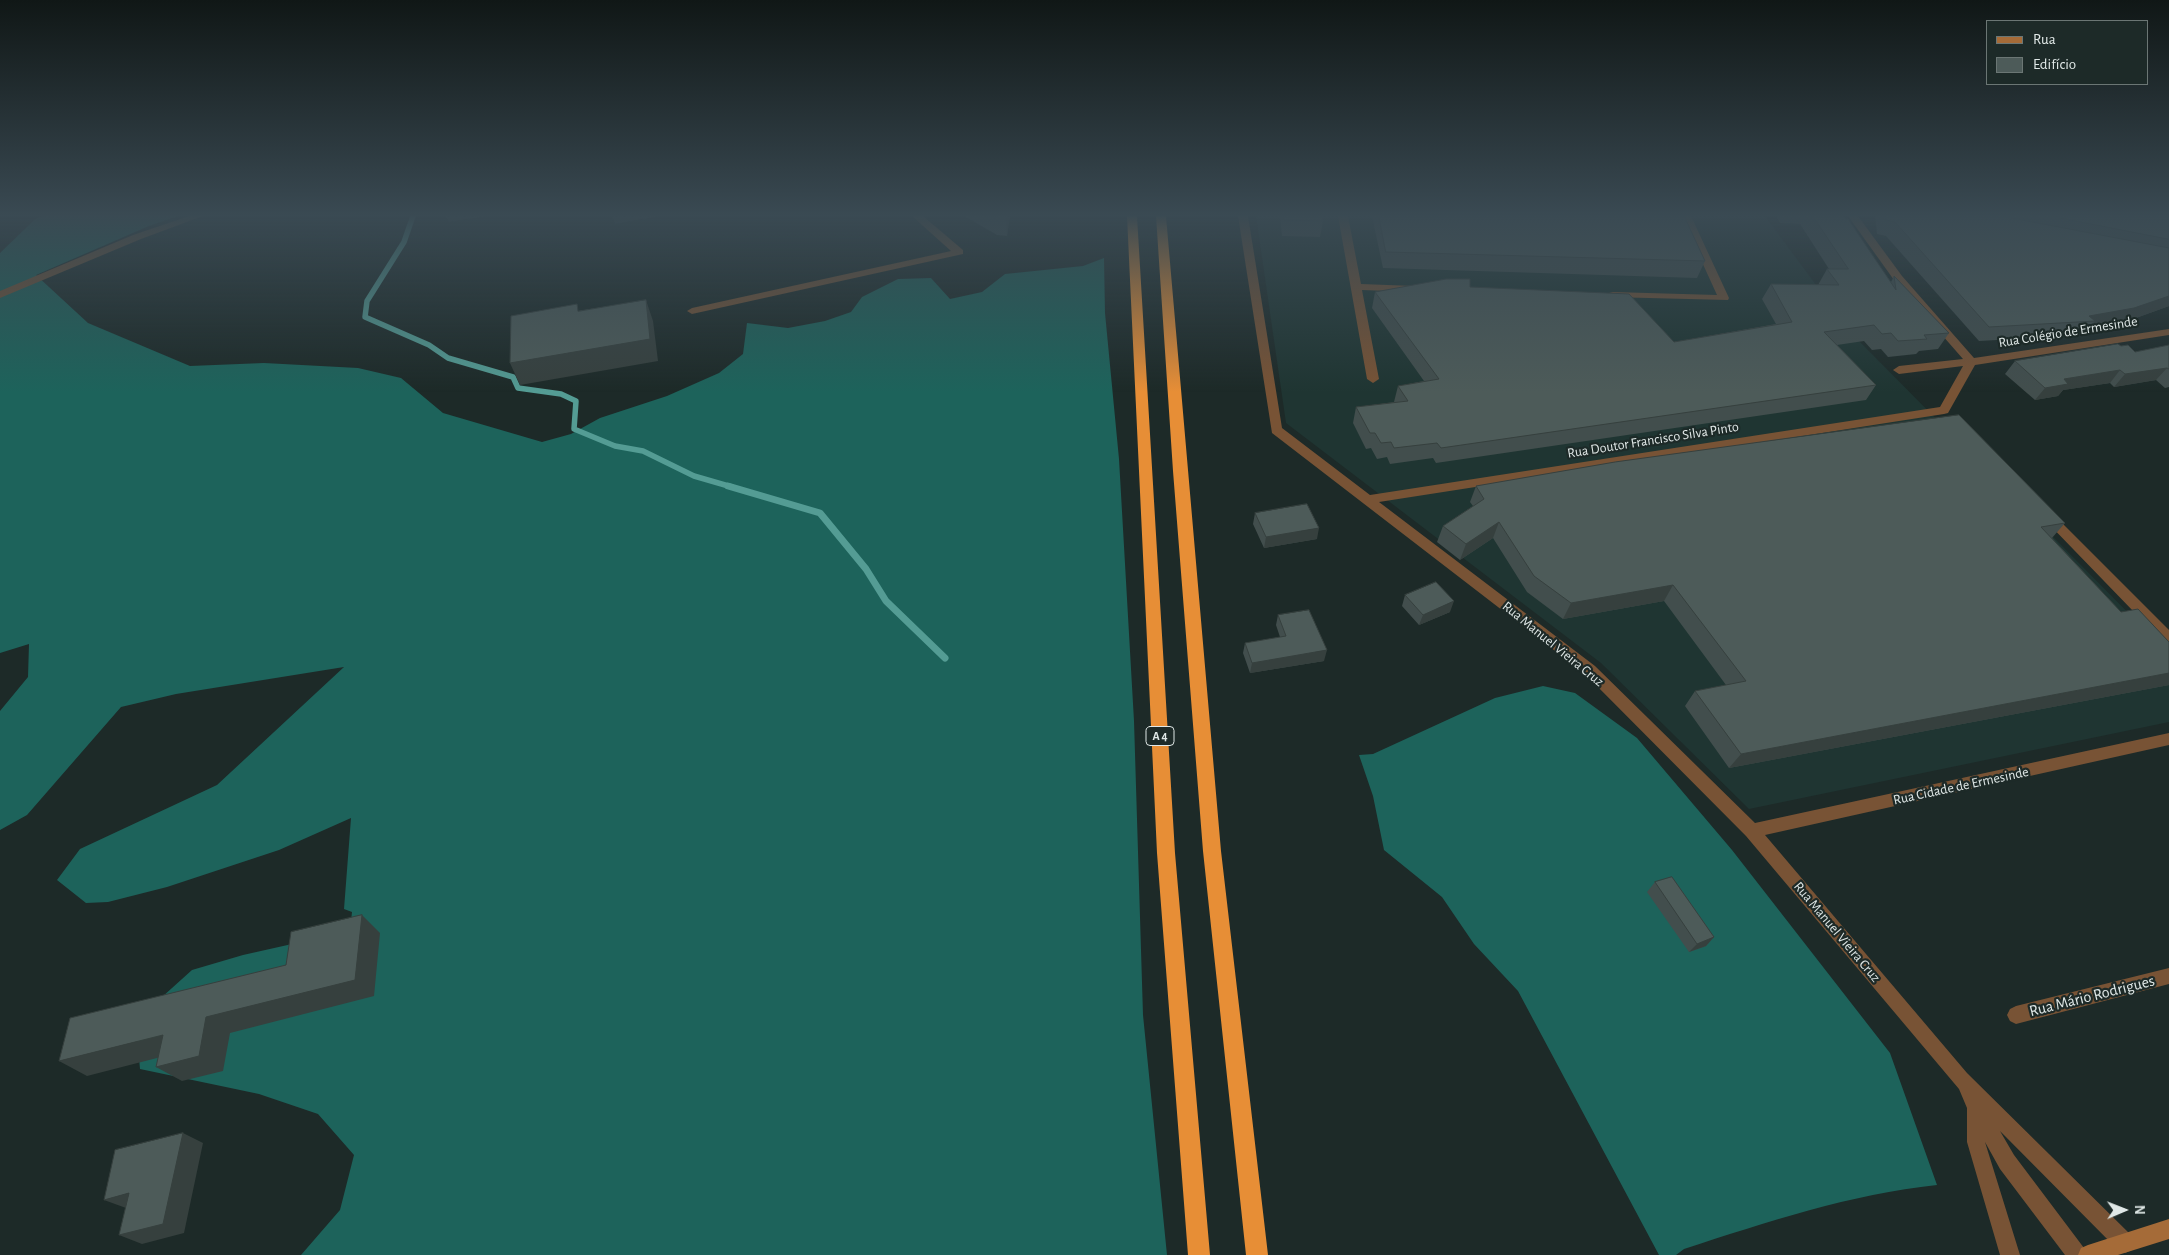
<!DOCTYPE html>
<meta charset="utf-8">
<style>
body{margin:0}
#map{position:relative;width:2169px;height:1255px;overflow:hidden;background:#1d2a28;font-family:"Alegreya Sans",sans-serif}
canvas{display:block}
.legend{position:absolute;left:1986px;top:20px;width:162px;height:65px;box-sizing:border-box;background:#1d2a28;border:1px solid #6b7674;margin:0;padding:6px 9px;list-style:none;font-size:15px;color:#e0e8e7}
.legend li{display:flex;align-items:center;gap:10px;height:25px}
.legend b{width:25px;border:1px solid #6b7674}
.north{position:absolute;left:2099px;top:1185px;width:50px;height:50px;-webkit-text-stroke:4px #1d2a28;paint-order:stroke;rotate:89deg;font-size:14px;font-weight:700;line-height:20px;text-align:center;color:#e0e8e7}
.north::after{content:'';display:block;margin:auto;width:18px;height:22px;background:#e0e8e7;clip-path:polygon(50% 0,100% 100%,50% 72%,0 100%)}
</style>
<div id="map">
<canvas width="2169" height="1255"></canvas>
<ul class="legend">
<li><b style="height:6px;background:#a56b38"></b>Rua</li>
<li><b style="height:14px;background:#4d5b59"></b>Edifício</li>
</ul>
<div class="north">N</div>
</div>
<script>
const c = document.querySelector('canvas').getContext('2d');
c.lineJoin = 'round';
function paint(path, color) { c.fillStyle = color; c.fill(path, 'evenodd'); }
function trace(path, color, width, dash) { c.strokeStyle = color; c.lineWidth = width; c.lineCap = dash ? 'butt' : 'round'; c.setLineDash(dash || []); c.stroke(path); }
function write(font, color, halo, rows, align = 'center') {
  c.font = font + ' "Alegreya Sans",sans-serif'; c.lineWidth = 4.5; c.setLineDash([]); c.textBaseline = 'middle'; c.strokeStyle = halo; c.fillStyle = color; for (const [text, x, y, turn = 0] of rows) {
    c.save(); c.translate(x, y); c.rotate((+turn || 0) * Math.PI / 180); c.textAlign = isNaN(turn) ? turn : align; if (halo) c.strokeText(text, 0, 0); c.fillText(text, 0, 0); c.restore();
  }
}
const built = new Path2D(`
 M1256 216H1765L1854 336 2169 654V722L1749 809 1601 663 1286 423Z`);
const forest = new Path2D(`
 M44 216H178L149 226 36 275 88 323 190 366 264 363 358 368 401 378 443 413 542 442 571 434 600 418 667 396 719 373 743 354 747 323 788 328 825 321 851 312 862 297 898 279 931 278 950 299 982 292 1005 274 1083 266 1104 258 1105 313 1119 459 1134 721 1143 1015 1167 1255H301L340 1210 354 1155 318 1114 259 1094 140 1069 137 1035 162 997 192 970 243 955 350 931 352 912 344 909 351 818 279 850 167 887 108 902 86 903 57 880 80 849 217 785 344 667 176 694 121 707 27 815 0 830V711L28 677 29 644 0 653V253L35 219Z
 M1543 686 1575 693 1637 738 1732 850 1890 1053 1937 1185C1851 1194 1767 1222 1684 1249L1676 1255H1659L1518 991 1474 944 1442 897 1384 850 1373 796 1359 755 1373 754 1495 698Z`);
const streamFar1 = new Path2D(`
 M413 216 404 242 367 301 365 317 429 345 448 358 513 377 518 388 561 394 576 401 574 429 615 446 643 451 694 476 732 487`);
const stream = new Path2D(`
 M728 486 820 513 866 569 886 601 945 658`);
const minor = new Path2D(`
 M189 216H203L141 239 0 298V291L133 235Z
 M912 216H923L963 250V254L692 314 687 311 692 308 951 251Z
 M1238 216H1248L1282 428 1370 495 1940 407 1963 366 1899 374 1893 370 1899 366 1963 359 1894 280 1848 216H1858L1902 276 1974 358 2169 329V335L1975 365 1948 413 1944 414 1379 502 1595 666 1755 823 2169 733V745L1765 835 1967 1073 2132 1236 2135 1243 2132 1250 2125 1253 2118 1250 2000 1131 2014 1155 2084 1248 2087 1255H2065L2000 1169 1985 1142 2020 1255H2000L1967 1142V1108L1959 1089 1746 836 1585 674 1272 433Z
 M1338 216H1348L1361 284 1414 286 1419 289 1414 292 1362 290 1379 379 1373 383 1367 379Z
 M1681 216H1691L1729 298 1728 300 1609 297 1608 295 1609 293 1613 292 1717 295Z
 M2048 511 2052 513 2169 630V644L2164 643 2044 519 2042 516 2044 513Z
 M2169 968V984L2016 1024 2010 1021 2007 1015 2010 1009 2016 1006Z`);
const secondary = new Path2D(`
 M2169 1219V1239L2118 1255H2078L2081 1248 2088 1245Z`);
const motorway = new Path2D(`
 M1127 216H1137L1175 853 1210 1255H1188L1157 853Z
 M1156 216H1166L1221 851 1268 1255H1246L1203 851 1173 471Z`);
const wall = new Path2D(`
 M964 216H1010L1007 236 997 235Z
 M1280 216H1322L1323 221 1320 237 1282 236Z
 M1372 216H1684L1705 261 1697 278 1383 268Z
 M1776 216H1843L1891 282 1894 276 1949 333 1938 349 1919 351 1916 354 1888 357 1881 349 1872 350 1864 341 1837 345 1876 385 1866 400 1436 463 1433 458 1390 464 1387 457 1377 459 1371 448 1366 449 1353 423 1356 407 1395 402H1394L1398 386 1424 381 1372 308 1375 292 1470 287 1674 342 1776 324 1762 299 1771 284 1818 285 1827 269H1829L1800 224 1780 223Z
 M1875 216H2169V306L2122 323 2089 328 2084 335 1979 341 1886 236 1877 234Z
 M2169 345V387L2165 388 2156 380 2114 387 2110 383 2063 390 2058 396 2035 400 2005 374 2015 361 2121 346 2135 352Z
 M1476 486 2065 523 2052 538 2121 612 2169 642V685L1729 768 1685 706 1695 691 1726 685 1664 601 1563 619 1527 592 1493 538 1460 560 1437 542 1443 526 1473 506 1470 502Z
 M1255 513 1317 539 1264 548 1253 524Z
 M1405 595 1450 612 1419 625 1402 606Z
 M1278 615 1324 661 1250 673 1243 653 1245 643 1280 637 1276 625Z
 M1655 882 1714 937 1706 946 1689 952 1647 892Z`);
const shadedWall = new Path2D(`
 M446 216H486L449 222Z
 M612 216H659L615 224Z
 M1007 216H1010L1007 236 1006 219Z
 M2169 296V306L2122 323 2089 328 2095 321 2089 316Z
 M646 300 653 321 658 361 520 385 510 363Z
 M2167 368 2156 380 2114 387 2125 374Z
 M2120 370 2110 383 2063 390 2058 396 2035 400 2045 388 2064 379Z
 M1499 522 1493 538 1460 560 1466 544Z
 M1319 528 1317 539 1264 548 1266 537Z
 M1673 585 1664 601 1563 619 1571 603Z
 M1454 601 1450 612 1419 625 1423 615Z
 M1327 650 1324 661 1250 673 1252 663Z
 M2169 673V685L1729 768 1741 754Z
 M362 915 380 933 374 996 230 1033 223 1071 182 1081 156 1067 206 1017Z
 M1714 937 1706 946 1689 952 1697 944Z
 M163 1035 188 1050 87 1076 59 1061Z
 M183 1133 203 1143 184 1233 142 1244 119 1235Z
 M129 1193 126 1208 104 1200Z`);
const building = new Path2D(`
 M990 216H1007L1006 219H996Z
 M1284 216H1322L1323 221 1284 220Z
 M1379 216H1684L1705 261 1386 252Z
 M1813 216H1843L1845 219H1848L1896 290 1894 276 1949 333 1924 335 1927 339 1898 341 1891 333 1882 334 1874 325 1824 332 1876 385 1441 448 1437 443 1394 448 1391 442 1381 443 1375 433H1370L1356 407 1408 401 1398 386 1439 379 1375 292 1446 279H1470V287L1629 294 1674 342 1792 322 1771 284 1839 285 1827 269H1848Z
 M1885 216H2001L2169 248V296L2134 308 2089 316 2095 321 1989 327 1895 222 1886 220Z
 M2051 216H2169V239Z
 M646 300 650 339 510 363 511 316 577 304 578 311Z
 M2118 344 2121 346 2128 345 2135 352 2169 345V369L2167 368 2125 374 2120 370 2064 379 2068 384 2045 388 2015 361Z
 M1959 415 2065 523 2041 527 2121 612 2138 609 2169 642V673L1741 754 1695 691 1746 681 1673 585 1571 603 1534 576 1499 522 1466 544 1443 526 1484 499 1476 486 1615 462Z
 M1307 504 1319 528 1266 537 1255 513Z
 M1436 582 1454 601 1423 615 1405 595Z
 M1309 610 1327 650 1252 663 1245 643 1286 636 1278 615Z
 M1672 877 1714 937 1697 944 1655 882Z
 M362 915 355 980 206 1017 199 1056 156 1067 163 1035 59 1061 70 1018 286 965 291 932Z
 M183 1133 163 1224 119 1235 129 1193 104 1200 115 1150Z`);
const shields = [
 [1160,736,28]
];
const shieldNames = [
 ["A 4",1160,736]
];
const streetNames = [
 ["Rua Colégio de Ermesinde",2068,332,-9],
 ["Rua Doutor Francisco Silva Pinto",1653,440,-9],
 ["Rua Manuel Vieira Cruz",1553,644,39],
 ["Rua Cidade de Ermesinde",1961,786,-12],
 ["Rua Manuel Vieira Cruz",1837,932,50]
];
const nearStreetnames = [
 ["Rua Mário Rodrigues",2092,996,-14]
];
paint(built, '#1f3532');
paint(forest, '#1d635b');
trace(streamFar1, '#549c94', 5.5);
trace(stream, '#549c94', 7);
paint(minor, '#785335');
paint(secondary, '#a56b38');
paint(motorway, '#e78e36');
paint(wall, '#424e4d');
paint(shadedWall, '#36403e');
paint(building, '#4d5b59');
trace(building, '#36403e', 1);
const sky = c.createLinearGradient(0, 0, 0, 392);
sky.addColorStop(0, '#101716');
sky.addColorStop(0.55, '#3a4a53');
sky.addColorStop(1, '#3a4a5300');
c.fillStyle = sky;
c.fillRect(0, 0, 2169, 392);
for (const [x, y, w] of shields) { const box = new Path2D(); box.roundRect(x - w / 2, y - 9.5, w, 19, 4); c.fillStyle = '#1d2a28'; c.fill(box); trace(box, '#e0e8e7', 1); }
write('bold 12px', '#e0e8e7', null, shieldNames);
write('14px', '#e0e8e7', '#1d2a28', streetNames);
write('16px', '#e0e8e7', '#1d2a28', nearStreetnames);
</script>
